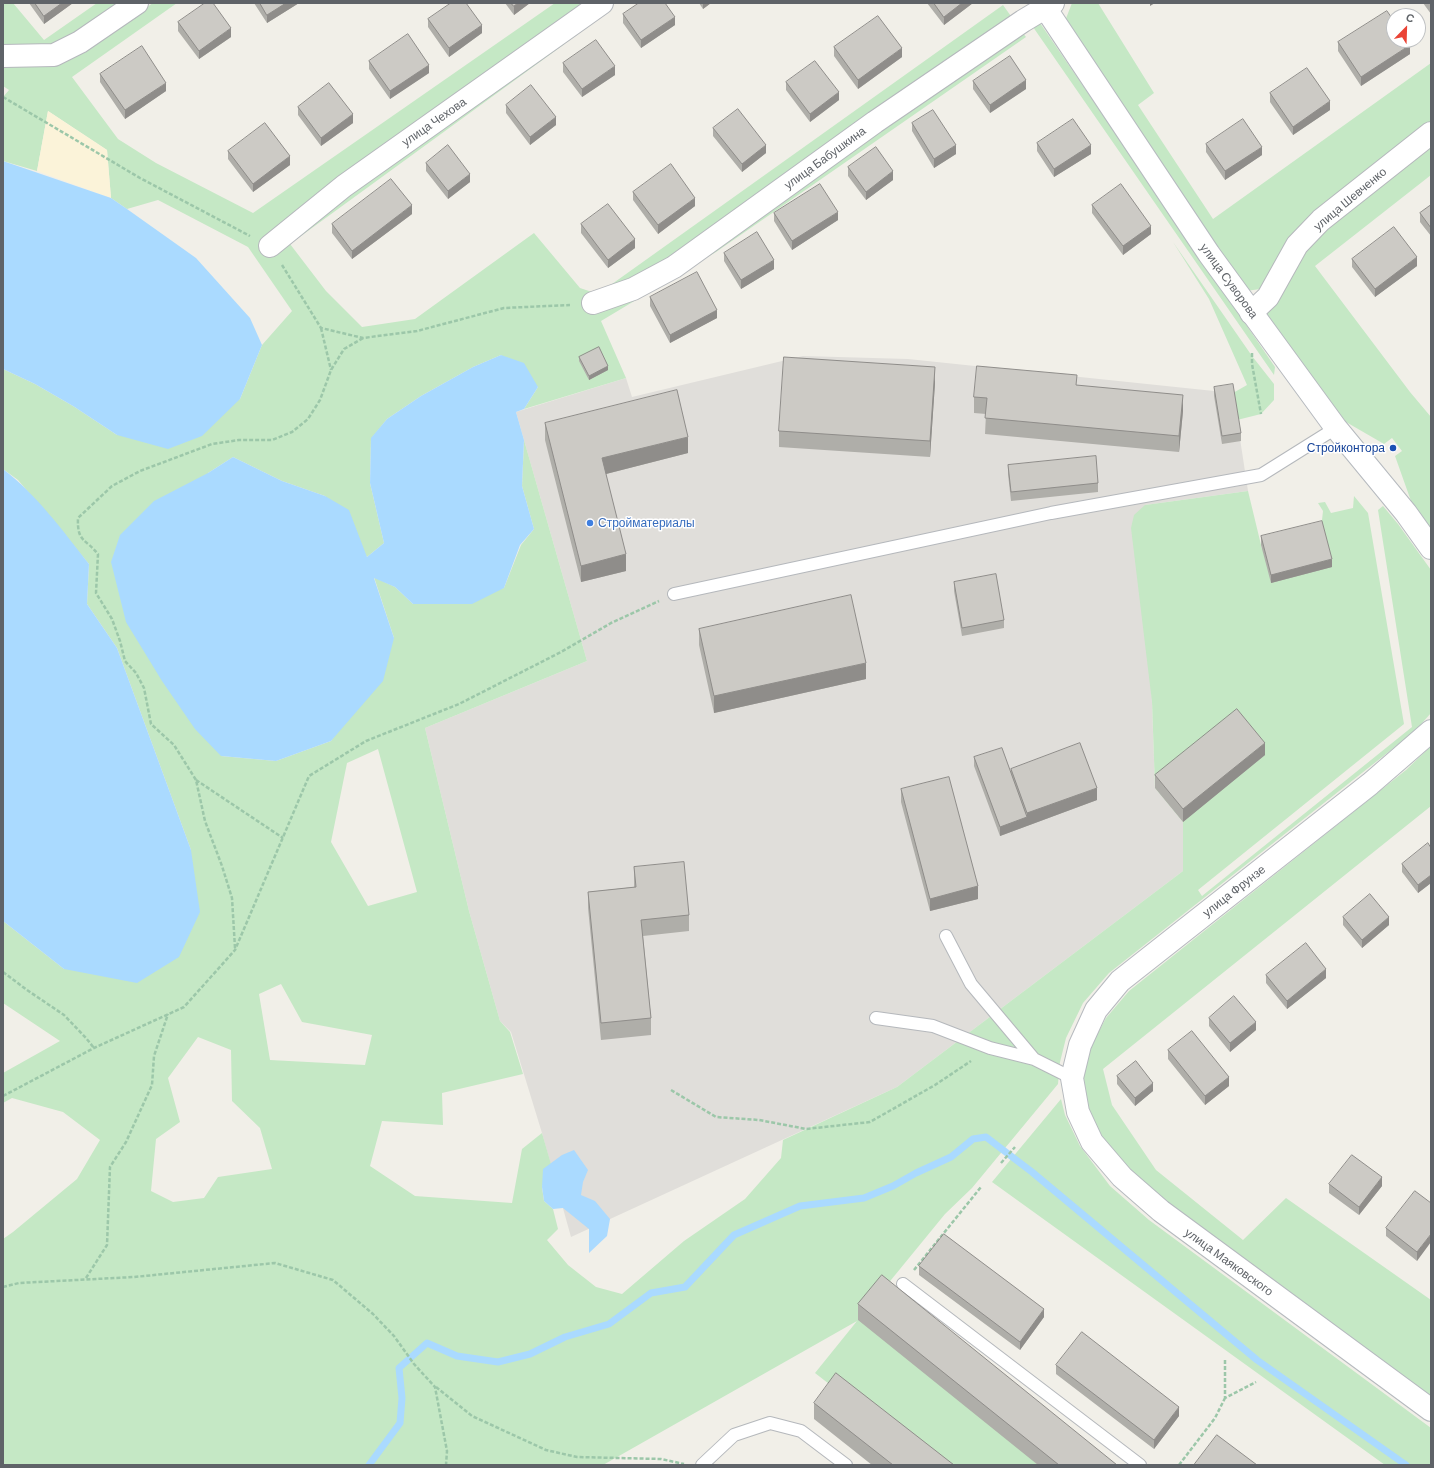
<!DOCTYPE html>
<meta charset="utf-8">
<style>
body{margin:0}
#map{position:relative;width:1434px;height:1468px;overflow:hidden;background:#f1efe8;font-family:Barlow,sans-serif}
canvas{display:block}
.frame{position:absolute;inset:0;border:4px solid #5f6368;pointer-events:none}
.north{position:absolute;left:1386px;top:8px;width:40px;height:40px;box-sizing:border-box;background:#fff;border:1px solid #bfc1c3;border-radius:50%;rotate:23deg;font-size:11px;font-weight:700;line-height:16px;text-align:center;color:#5f6368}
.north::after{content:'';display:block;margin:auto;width:14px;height:18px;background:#ea4335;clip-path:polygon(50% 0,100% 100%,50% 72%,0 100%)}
</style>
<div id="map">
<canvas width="1434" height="1468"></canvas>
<div class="frame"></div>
<div class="north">С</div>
</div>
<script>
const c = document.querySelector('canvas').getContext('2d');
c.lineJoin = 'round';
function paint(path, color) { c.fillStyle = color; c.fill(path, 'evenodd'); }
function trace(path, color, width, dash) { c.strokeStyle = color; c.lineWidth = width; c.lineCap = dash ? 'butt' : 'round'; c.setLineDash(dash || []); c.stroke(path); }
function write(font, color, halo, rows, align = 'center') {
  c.font = font + ' Barlow,sans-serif'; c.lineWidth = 3; c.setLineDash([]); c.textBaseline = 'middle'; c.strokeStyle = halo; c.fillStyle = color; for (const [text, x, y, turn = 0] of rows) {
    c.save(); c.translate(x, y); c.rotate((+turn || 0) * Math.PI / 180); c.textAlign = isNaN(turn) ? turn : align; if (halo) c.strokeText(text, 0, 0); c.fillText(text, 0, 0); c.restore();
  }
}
const industrial = new Path2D(`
 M803 356 908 359 1233 393 1248 491 1145 505 1155 788 1183 822V871L897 1087 571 1237 542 1133 511 1032 500 1021 469 911 425 728 587 661 516 412 626 378 632 397Z`);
const green = new Path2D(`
 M3 3H13L44 40 97 3H124L53 47 3 48Z
 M153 3H177L72 77 118 139 156 163 253 213 555 3H587L339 178 273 229 348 192 607 13 290 244 326 291 362 327 415 319 534 233 580 288 598 294 1003 5 1013 19 601 305 1022 32 1026 37 716 252 601 321 626 378 524 409 538 387 501 355 473 367 421 396 387 419 371 439 370 483 384 543 367 557 325 496 282 481 233 457 208 473 221 756 276 761 331 741 394 638 374 577 395 587 413 604 504 588 521 545 534 529 522 486 524 440 587 661 425 728 469 911 500 1021 510 1032 523 1074 442 1093 443 1125 382 1121 370 1166 415 1196 512 1203 522 1149 542 1133 551 1164 542 1187 544 1201 553 1209 558 1229 547 1240 568 1265 596 1287 622 1294 684 1241 745 1199 781 1158 783 1140 897 1087 1183 871V822L1155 788 1152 702 1131 528 1134 515 1145 505 1248 491 1262 549 1321 529 1323 511 1318 503 1325 502 1331 513 1353 508 1354 496 1368 513 1404 724 1198 890 1202 896 1412 727 1378 510 1383 506 1398 524 1431 570V713L1415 731 1109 973 1083 1003 1066 1038 1060 1062 1058 1084 972 1188 945 1214 882 1291 1038 1465H933L815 1373 857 1321 603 1465H3V1239L13 1232 77 1179 100 1140 63 1112 12 1098 3 1103V1073L60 1041 3 1003V921L64 969 191 850 117 648 87 604 89 564 18 480 3 469V369L35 384 73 406 117 435 240 399 262 345 292 311 248 247 158 200 127 209 111 198 107 150 48 111 37 171 3 161V97L9 90 3 86V64L85 49ZM378 749 417 892 368 906 331 842 347 763ZM281 984 302 1022 372 1035 365 1065 270 1060 259 994ZM198 1037 231 1050 232 1101 260 1128 272 1169 218 1177 204 1198 173 1202 151 1191 156 1139 180 1122 168 1078Z
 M1072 3H1098L1154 93 1138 105 1213 219 1431 63V126L1260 289 1246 291 1065 21Z
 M1040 23 1275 367 1274 375 1033 27Z
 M1431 139V175L1315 266 1410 392 1431 417V529L1411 501 1395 456 1402 451 1392 438 1384 444 1346 422 1265 317 1302 247Z
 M1173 242 1252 356 1274 384V400L1261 414 1237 420 1233 393 1247 385 1209 299Z
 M1431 746V806L1103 1069 1112 1105 1156 1170 1243 1240 1286 1198 1431 1300V1396L1173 1206 1130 1170 1101 1135 1089 1110 1083 1078 1090 1048 1106 1018 1129 991 1406 770Z
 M1061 1099 1065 1115 1080 1146 1110 1186 1149 1220 1431 1428V1465H1385L992 1182Z`);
const sand = new Path2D(`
 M48 111 107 150 111 198 37 171Z`);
const water = new Path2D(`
 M3 161 111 198 127 209 196 258 250 318 262 345 240 399 202 436 168 449 117 435 73 406 35 384 3 369Z
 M501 355 524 363 538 387 524 409 516 412 524 440 522 486 534 529 520 545 504 588 472 604H413L395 587 374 578 394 638 383 681 331 741 276 761 221 756 195 729 162 681 126 622 111 562 120 535 154 501 208 473 233 457 282 481 325 496 349 510 367 557 384 543 370 483 371 438 387 419 421 396 473 367Z
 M3 469C37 495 63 531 89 564L87 604 117 648 191 850 200 912 179 957 137 983 64 969 3 921Z
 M574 1150 588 1170 583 1182 581 1195 595 1201 610 1219 607 1236 589 1253V1229L563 1208 553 1209 544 1201 542 1187 543 1169 562 1155Z`);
const stream = new Path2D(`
 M369 1465 400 1423 402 1398 399 1368 427 1343 457 1356 498 1362 530 1354 565 1337 609 1324 651 1293 685 1287 734 1235 800 1206 864 1198 893 1186 916 1173 951 1157 973 1139 986 1137 1032 1172 1257 1360 1406 1465`);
const path = new Path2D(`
 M3 97 140 178 250 236
 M282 265 321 328 363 338 417 331 504 308 570 305
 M321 328 331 370
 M1252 353V364L1261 414
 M196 780 283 838
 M235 948 232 898 222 866 205 821 196 780 174 745 151 724 144 688 136 673 125 661 120 641 112 619 96 593 98 554C85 538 77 542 78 518L112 486 140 471 212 444 239 440H272L292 432 308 419 320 400 331 370 344 349 363 338
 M3 972 27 990 64 1015 86 1038 94 1048
 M671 1090 716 1117 759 1120 806 1129 870 1122 935 1085 971 1061
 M3 1096 94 1048 184 1007 235 950 309 776 366 741 459 704 561 652 611 623 659 601
 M1001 1163 1015 1147
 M914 1270 981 1187
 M86 1278 107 1245 110 1167 126 1142 152 1085 154 1056 168 1014
 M3 1287 19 1283 134 1277 275 1263 333 1280 373 1314 394 1336 414 1364 435 1387 447 1451 446 1465
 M1225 1360V1398L1256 1382
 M436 1387 472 1416 546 1450 577 1457 661 1459 684 1464
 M1179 1465 1215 1418 1225 1398`);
const lane = new Path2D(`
 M674 594 1051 513 1261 475 1336 428
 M946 936 971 984 1034 1059
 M876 1018 933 1026 990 1048 1034 1059 1072 1078
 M903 1284 1140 1465
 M702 1465 734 1435 770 1423 801 1431 846 1465`);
const street = new Path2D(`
 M3 56 54 55 80 42 137 3
 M270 246 344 186 602 3
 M593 303 633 289 674 267 875 122 1023 21 1053 3
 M1251 313 1268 297 1297 245 1321 220 1431 133`);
const secondary = new Path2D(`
 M1042 3 1209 254 1336 428 1406 513 1431 548
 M1431 731 1370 784 1120 981 1096 1010 1080 1045 1072 1078 1078 1112 1092 1142 1122 1177 1161 1211 1431 1410`);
const wall = new Path2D(`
 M29 3H73L44 24Z
 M254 3H299L267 23Z
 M505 3H530L514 15Z
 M699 3H711L703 9Z
 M927 3H973L944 25Z
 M1423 3H1431V14Z
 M623 14 675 25 641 48 623 23Z
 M428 19 482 33 449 57 428 27Z
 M178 22 231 37 199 59 178 31Z
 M1338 42 1410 54 1361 86 1338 51Z
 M834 47 902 57 858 89 834 56Z
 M369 61 429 73 390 99 369 69Z
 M563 63 615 75 582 97 563 72Z
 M100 74 166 91 125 119 100 82Z
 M973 81 1026 89 990 113 973 89Z
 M786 82 839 100 810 122 786 90Z
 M1270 93 1330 110 1293 135 1270 102Z
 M506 105 556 125 530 145 506 113Z
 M298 107 353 123 321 146 298 115Z
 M912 123 956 154 934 168 912 131Z
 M713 128 766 153 742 172 713 136Z
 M1037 143 1091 154 1054 177 1037 151Z
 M1206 144 1262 155 1225 180 1206 152Z
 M228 151 290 165 253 192 228 159Z
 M426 163 470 182 448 199 426 171Z
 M848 167 893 180 866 200 848 176Z
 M633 192 695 206 658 234 633 200Z
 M1092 205 1151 234 1123 255 1092 213Z
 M1431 205V236L1420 222V213Z
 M774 213 838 220 792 250 774 221Z
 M412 214 352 259 332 233V224Z
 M581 224 635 248 608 268 581 233Z
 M724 253 774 269 741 289 724 261Z
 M1352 259 1417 266 1375 297 1352 267Z
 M650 297 717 318 670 343 650 306Z
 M579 357 608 370 589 380 579 361Z
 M935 383 930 457 779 447V431Z
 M1077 385 1183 411 1179 452 985 434 986 414 974 413V397Z
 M1214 387 1241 433V441L1222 444 1214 396Z
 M545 423 688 453 606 474 626 571 581 582 545 440Z
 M1008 465 1098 483V492L1011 501 1008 474Z
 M1261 536 1332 567 1271 583 1261 545Z
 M954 582 1004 620V628L962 636 954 591Z
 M699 629 866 679 714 713 699 645Z
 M1265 755 1183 822 1155 788V775Z
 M974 757 1011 772V769L1097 800 1000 836 974 766Z
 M901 789 978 899 930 911 901 802Z
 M1431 848V883L1418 893 1402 872V864Z
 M634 867 689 915V931L643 936 651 1018V1035L601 1040 588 908V892L634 887Z
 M1343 917 1389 925 1362 948 1343 925Z
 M1266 975 1326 978 1287 1009 1266 983Z
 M1209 1018 1256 1030 1230 1052 1209 1026Z
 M1168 1050 1229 1086 1205 1105 1168 1059Z
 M1117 1076 1153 1091 1135 1106 1117 1084Z
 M1329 1184 1382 1186 1359 1215 1329 1193Z
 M1431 1203 1417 1261 1386 1236V1228Z
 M919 1266 1044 1317 1020 1350 919 1275Z
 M858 1304 1117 1465H1038L858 1320Z
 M1056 1365 1179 1416 1154 1449 1056 1374Z
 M814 1403 954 1465H872L814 1419Z`);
const shadedWall = new Path2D(`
 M62 3H73L44 24V16Z
 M286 3H299L267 23V15Z
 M518 3H530L514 15V6Z
 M703 3H711L703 9Z
 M962 3H973L944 25V17Z
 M1150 3H1155L1150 6Z
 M675 17V25L641 48V40Z
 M482 25V33L449 57V48Z
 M231 28V37L199 59V51Z
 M1410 45V54L1361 86V77Z
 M902 48V57L858 89V80Z
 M429 65V73L390 99V91Z
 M615 66V75L582 97V89Z
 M1026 80V89L990 113V105Z
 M166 83V91L125 119V110Z
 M839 92V100L810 122V114Z
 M1330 101V110L1293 135V127Z
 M353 114V123L321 146V138Z
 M556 117V125L530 145V137Z
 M766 145V153L742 172V164Z
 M956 145V154L934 168V159Z
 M1091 145V154L1054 177V169Z
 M1262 147V155L1225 180V171Z
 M290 156V165L253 192V184Z
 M893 171V180L866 200V192Z
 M470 174V182L448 199V191Z
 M695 198V206L658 234V225Z
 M412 205V214L352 259V251Z
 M838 212V220L792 250V241Z
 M1151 226V234L1123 255V246Z
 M635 239V248L608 268V260Z
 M1417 257V266L1375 297V289Z
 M774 260V269L741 289V280Z
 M717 310V318L670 343V335Z
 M608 366V370L589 380V376Z
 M935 367V383L930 457V441Z
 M1183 395V411L1179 452V436Z
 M688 437V453L602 475V458Z
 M626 554V571L581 582V566Z
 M1332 559V567L1271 583V575Z
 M866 663V679L714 713V696Z
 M1265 743V755L1183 822V809Z
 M1097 788V800L1000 836V827L1027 817V813Z
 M1431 875V883L1418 893V885Z
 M978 886V899L930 911V899Z
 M1389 917V925L1362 948V940Z
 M1326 969V978L1287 1009V1001Z
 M1256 1022V1030L1230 1052V1043Z
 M1229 1077V1086L1205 1105V1096Z
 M1153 1083V1091L1135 1106V1098Z
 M1382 1177V1186L1359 1215V1207Z
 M1431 1234V1242L1417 1261V1252Z
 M1044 1309V1317L1020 1350V1342Z
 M1179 1407V1416L1154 1449V1440Z`);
const building = new Path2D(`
 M35 3H62L44 16Z
 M205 3H213L231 28 199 51 178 22Z
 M260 3H286L267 15Z
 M451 3H466L482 25 449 48 428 19Z
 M511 3H518L514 6Z
 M639 3H665L675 17 641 40 623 14Z
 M934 3H962L944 17Z
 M1387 11 1394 21V40H1406L1410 45 1361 77 1338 42Z
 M878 16 902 48 858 80 834 47Z
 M408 34 429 65 390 91 369 61Z
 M596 40 615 66 582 89 563 63Z
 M142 46 166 83 125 110 100 74Z
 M1010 56 1026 80 990 105 973 81Z
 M815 61 839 92 810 114 786 82Z
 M1307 68 1330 101 1293 127 1270 93Z
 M329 83 353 114 321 138 298 107Z
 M531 85 556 117 530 137 506 105Z
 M738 109 766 145 742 164 713 128Z
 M933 110 956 145 934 159 912 123Z
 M1073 119 1091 145 1054 169 1037 143Z
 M1243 119 1262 147 1225 171 1206 144Z
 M265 123 290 156 253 184 228 151Z
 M448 145 470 174 448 191 426 163Z
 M876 147 893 171 866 192 848 167Z
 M671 164 695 198 658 225 633 192Z
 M391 179 412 205 352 251 332 224Z
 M820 184 838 212 792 241 774 213Z
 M1121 184 1151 226 1123 246 1092 205Z
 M608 204 635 239 608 260 581 224Z
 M1431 205V228L1420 213Z
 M1394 227 1417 257 1375 289 1352 259Z
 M757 232 774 260 741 280 724 253Z
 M697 272 717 310 670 335 650 297Z
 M599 347 608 366 589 376 579 357Z
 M784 357 935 367 930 441 779 431Z
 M977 366 1077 375 1076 385 1183 395 1179 436 985 418 987 398 974 397Z
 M1233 384 1241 433 1222 436 1214 387Z
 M677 390 688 437 602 458 626 554 581 566 545 423Z
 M1096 456 1098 483 1011 492 1008 465Z
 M1322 521 1332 559 1271 575 1261 536Z
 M996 574 1004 620 962 628 954 582Z
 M851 595 866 663 714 696 699 629Z
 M1237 709 1265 743 1183 809 1155 775Z
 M1080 743 1097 788 1027 813 1011 769Z
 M1002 748 1027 817 1000 827 974 757Z
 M949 777 978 886 930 899 901 789Z
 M1428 843 1431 848V875L1418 885 1402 864Z
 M684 862 689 915 641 920 651 1018 601 1023 588 892 636 887 634 867Z
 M1370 894 1389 917 1362 940 1343 917Z
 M1306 943 1326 969 1287 1001 1266 975Z
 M1234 996 1256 1022 1230 1043 1209 1018Z
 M1192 1031 1229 1077 1205 1096 1168 1050Z
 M1136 1061 1153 1083 1135 1098 1117 1076Z
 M1352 1155 1382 1177 1359 1207 1329 1184Z
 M1415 1191 1431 1203V1234L1417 1252 1386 1228Z
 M944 1234 1044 1309 1020 1342 919 1266Z
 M882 1275 1117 1465H1059L858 1304Z
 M1082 1332 1179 1407 1154 1440 1056 1365Z
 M836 1373 954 1465H893L814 1403Z
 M1217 1435 1257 1465H1194Z`);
const markers = [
 [1393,448,4,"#1a4fb4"],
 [590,523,4,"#3f7fe0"]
];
const streetNames = [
 ["улица Чехова",434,122,-35],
 ["улица Бабушкина",825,158,-36],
 ["улица Шевченко",1350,199,-40],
 ["улица Суворова",1229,281,54],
 ["улица Фрунзе",1234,891,-38],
 ["улица Маяковского",1229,1262,36]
];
const transitNames = [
 ["Стройконтора",1385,448]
];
const shopNames = [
 ["Стройматериалы",598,523]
];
paint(industrial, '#e0deda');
paint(green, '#c5e8c5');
paint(sand, '#fbf3d9');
paint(water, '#aadaff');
trace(stream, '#aadaff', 7);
trace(lane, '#b5b8bc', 14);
trace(street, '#b5b8bc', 24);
trace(secondary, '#b6babf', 24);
trace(path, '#9cc7a9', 2.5, [4, 2]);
trace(lane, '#fff', 12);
trace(street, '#fff', 22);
trace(secondary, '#fff', 22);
paint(wall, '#afaea9');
paint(shadedWall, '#8f8d8a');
paint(building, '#cccac5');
trace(building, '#8f8d8a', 1);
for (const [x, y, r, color] of markers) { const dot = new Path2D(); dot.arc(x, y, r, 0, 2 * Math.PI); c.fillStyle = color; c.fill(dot); trace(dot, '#fff', 1.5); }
write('12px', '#5f6368', '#fff', streetNames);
write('12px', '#164399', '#fff', transitNames, 'right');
write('12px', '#366cbe', '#fff', shopNames, 'left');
</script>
